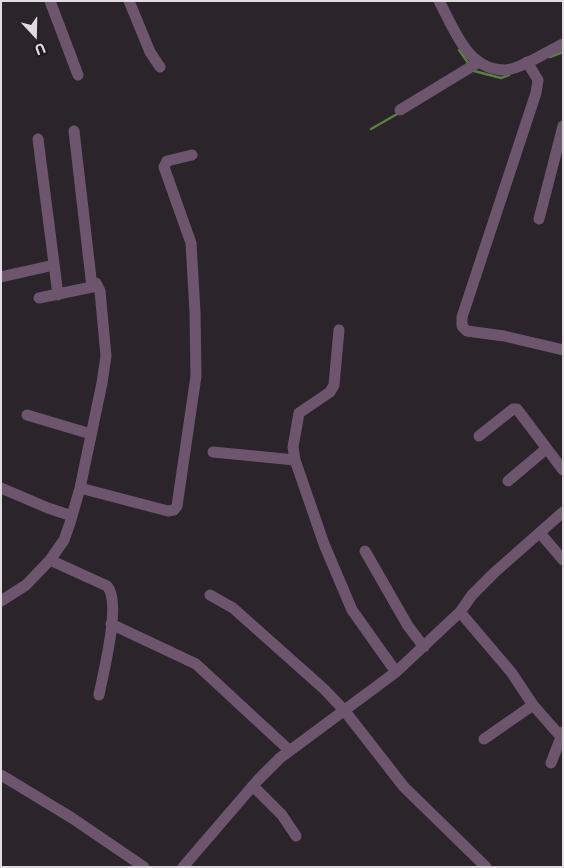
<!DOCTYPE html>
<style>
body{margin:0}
#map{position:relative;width:564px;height:868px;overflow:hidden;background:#2b242b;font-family:"Public Sans",sans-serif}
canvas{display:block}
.frame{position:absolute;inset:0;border:2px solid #e1dce1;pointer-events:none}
.north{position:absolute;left:10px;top:10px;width:50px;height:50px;-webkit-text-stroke:4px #211b21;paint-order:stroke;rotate:159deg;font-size:14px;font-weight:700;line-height:20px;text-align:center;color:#e1dce1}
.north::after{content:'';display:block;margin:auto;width:18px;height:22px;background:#e1dce1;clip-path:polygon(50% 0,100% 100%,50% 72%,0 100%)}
</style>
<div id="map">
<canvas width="564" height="868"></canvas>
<div class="frame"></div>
<div class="north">U</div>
</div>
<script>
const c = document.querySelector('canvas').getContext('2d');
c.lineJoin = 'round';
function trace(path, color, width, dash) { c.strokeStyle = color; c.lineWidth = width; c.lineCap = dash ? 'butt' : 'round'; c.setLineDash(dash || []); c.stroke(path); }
const stream = new Path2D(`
 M459 50 469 64
 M550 57 563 52
 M474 71 501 78 509 75
 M371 129 399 113`);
const minor = new Path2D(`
 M50 1 78 75
 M129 1 150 52 160 67
 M439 1C454 28 467 71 506 70 521 69 548 51 563 44
 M527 62 538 80 536 93 462 317V326L467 331 504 336 563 350
 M400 110 479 62
 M38 139 58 295
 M539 219 563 126
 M1 277 54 265
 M39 298 92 287 74 131
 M339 330 334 385 330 392 299 413 293 447 295 460 324 544 352 610 396 672
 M27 415 91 434
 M479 436 513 409H517L563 470
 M213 452 295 460
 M508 481 546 449
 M1 488 48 508 72 516
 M80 488 168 511 174 510 177 506 196 376 195 312 191 243 164 167 167 161 192 155
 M540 533 563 560
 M365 551 408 626 424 647
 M50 560 107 586C122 602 103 673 99 695
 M210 595 233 608 324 689 344 710 404 787 486 867
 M1 601 26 585 50 560 64 540 70 523 80 488 102 383 106 356 100 291 96 283 92 282
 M460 612 511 672 533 705 484 739
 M111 624 196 664 289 750
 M533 705 561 737
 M551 763 563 732
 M1 775 72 818 144 867
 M253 786 282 815 296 836
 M183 867 257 781 280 758 396 672 460 612 472 595 495 572 563 512`);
trace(stream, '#588244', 2.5);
trace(minor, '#6d566d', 11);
</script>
